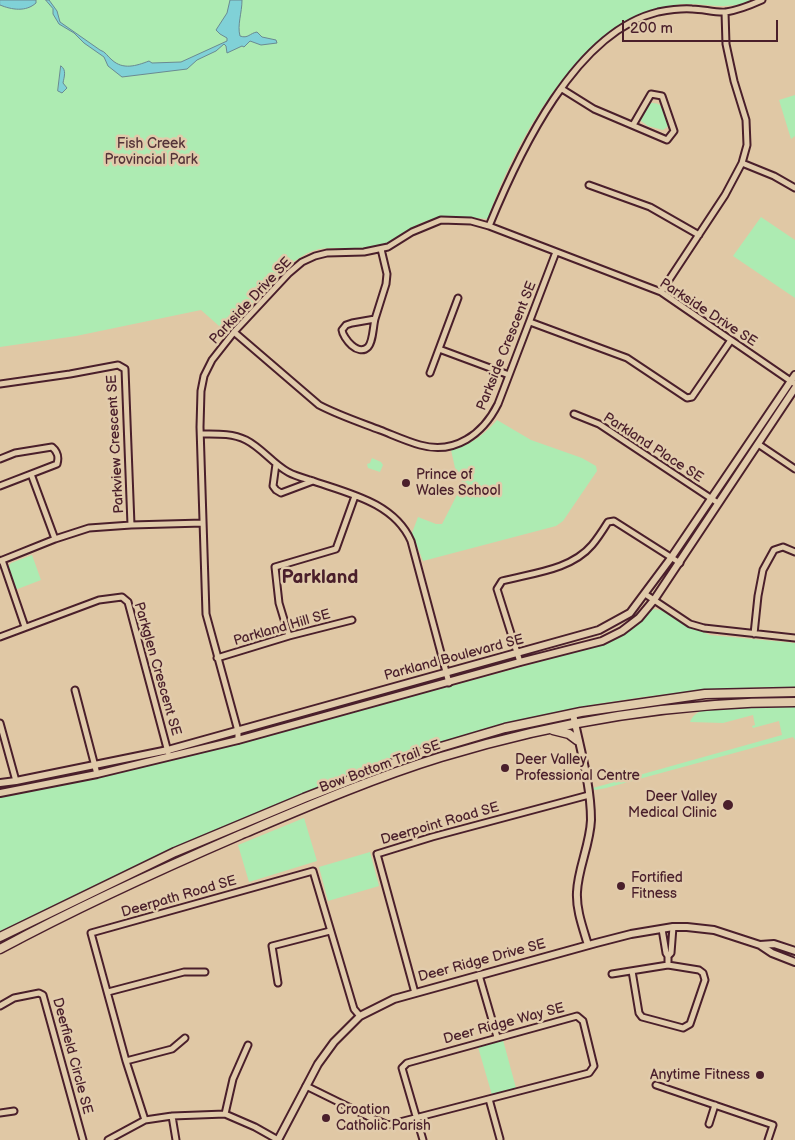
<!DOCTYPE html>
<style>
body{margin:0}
#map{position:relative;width:795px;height:1140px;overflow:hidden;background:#e0c8a5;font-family:"Balsamiq Sans",sans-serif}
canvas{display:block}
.scale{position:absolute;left:622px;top:20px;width:156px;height:22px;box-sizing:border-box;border:2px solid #4a1f2b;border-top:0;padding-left:6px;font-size:15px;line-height:18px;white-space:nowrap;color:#4a1f2b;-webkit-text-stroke:4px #e1cbab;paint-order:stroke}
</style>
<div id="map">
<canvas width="795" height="1140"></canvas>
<div class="scale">200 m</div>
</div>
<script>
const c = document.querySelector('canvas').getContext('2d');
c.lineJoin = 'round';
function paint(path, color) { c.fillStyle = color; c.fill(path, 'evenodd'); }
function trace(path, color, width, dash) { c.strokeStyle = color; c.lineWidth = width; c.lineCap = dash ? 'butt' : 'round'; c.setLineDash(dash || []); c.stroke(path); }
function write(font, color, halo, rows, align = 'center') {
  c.font = font + ' "Balsamiq Sans",sans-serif'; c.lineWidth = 5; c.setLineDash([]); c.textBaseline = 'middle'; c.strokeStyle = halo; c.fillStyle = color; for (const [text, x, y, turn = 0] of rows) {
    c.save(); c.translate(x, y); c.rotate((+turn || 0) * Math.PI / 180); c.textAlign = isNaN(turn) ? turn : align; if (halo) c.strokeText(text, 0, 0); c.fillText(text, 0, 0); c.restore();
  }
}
const green = new Path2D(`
 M0 0H751C729 11 707 3 683 4 673 5 663 8 653 10 577 29 511 149 488 219 463 217 440 213 417 225 406 232 396 240 384 244 363 251 341 246 319 249 288 255 248 309 227 333L201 310 76 336 0 347Z
 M795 95V136L791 139 779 100Z
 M651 103C665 102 665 115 670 125L663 130 648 126 641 121V117Z
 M761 217 795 240V298L733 256Z
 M497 420 531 440 582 458 596 466 597 471 563 521 556 526 423 561 412 533 418 517 436 524H442L459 491 463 477 455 468 451 450C471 445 484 435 497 420Z
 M372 458 381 462 383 465 380 472 368 468 367 464 370 463Z
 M32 555 41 580 15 590 8 567 11 563Z
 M653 609 661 610 686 625 710 635 795 643V687C679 687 564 705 454 738 393 756 334 781 276 805 182 843 90 886 0 933V794L82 781 233 745 602 645C623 637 638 625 653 609Z
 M795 705V740L793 737 606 788 595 790 593 788 782 735 779 721 753 728 752 726 755 725 753 715 723 723 690 722C693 713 702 710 711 708Z
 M304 818 317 861 249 882 238 845Z
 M370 852 379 886 328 901 319 867Z
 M503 1040 516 1088 492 1095 478 1047Z`);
const water = new Path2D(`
 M0 0H36V3C26 12 12 10 0 5Z
 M46 0H49L57 11 60 22 100 50C106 52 107 56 112 60 123 70 136 66 149 61L152 63 181 62 227 41V38L220 34 216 30 227 13 230 0H242C242 13 237 25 240 36 248 39 250 33 257 32L262 37 276 40 277 43 261 45 250 41 244 47 242 46 227 53 226 46 224 44 216 51 197 60 187 69 122 77 108 66 104 57 84 43 74 33 59 24 53 14V9Z
 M61 66C67 70 64 77 63 83L67 88 62 93 58 91Z`);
const minor = new Path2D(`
 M562 89 594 109 667 140 674 131 662 96 651 94 633 125
 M742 163 774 176 795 188
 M589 185 650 207 699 235
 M489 226C519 153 575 32 658 12 669 10 681 8 692 9 703 9 715 13 726 12 739 10 751 5 762 0
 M661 292 725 195 742 163 747 145 746 120 734 81 726 44 725 12
 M375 319C373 327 373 342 368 347 358 357 343 338 342 330L346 325 352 323Z
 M375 319 386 284 387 274 381 249
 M530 322 627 358 687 398 692 397 731 340
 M234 332 319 405C338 415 359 422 380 430 393 435 406 441 420 445 455 455 483 434 498 404L556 252
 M439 349 509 375
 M430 373 458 298
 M0 384 70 374 118 365 125 369 131 525
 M574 414 599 424 718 503
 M201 434C216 434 232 433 246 440 262 448 273 464 288 472 295 476 303 478 310 480 347 493 394 502 411 541L449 683
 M758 444 795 469
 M0 459 15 453 52 447C58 452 59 457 57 464L0 486
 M276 464 273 486 276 490 281 493 313 481
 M31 474 55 539
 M2 560 25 627
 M0 561 55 539 89 528 131 525 203 523
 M645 594 690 624 704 628 795 638
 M754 634 758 596 763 570 774 550 783 547 795 552
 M289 636 279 603 275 567 336 549 355 496
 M0 637 99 600 122 597 128 602 168 752
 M217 658 289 636 352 620
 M520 662 497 589 502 581C532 573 571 570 592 545 598 538 603 530 608 522L614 521 680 563
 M75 690 97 774
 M0 723 16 781
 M238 740V731L206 614 200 427 201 391 204 376 212 360 234 332 289 273 302 262 315 256 327 253 364 252 388 247 412 232 441 220 471 221 489 226 661 292 795 384
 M662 929 666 953 668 956V965
 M668 956 671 953 673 927
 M612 974 668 965 699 970 703 973 705 980 690 1024 683 1028 642 1017 639 1013 632 971
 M479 975 497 1037
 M278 983 272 946 330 931
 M108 992 184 972H205
 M415 993 377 854 432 837 589 795
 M0 1006 14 998 39 993 43 995 83 1140
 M126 1061 172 1049 185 1038
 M656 1085 773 1125 768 1140
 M306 1086 369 1117 388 1125 589 1073 594 1066 583 1021 577 1016 407 1063 402 1068 423 1140
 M489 1099 500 1139
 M0 1113 14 1111
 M225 1114 233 1079 248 1045
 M172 1116 176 1140
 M145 1120 126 1061 91 933 313 871 354 1009 360 1016
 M709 1124 715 1105
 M108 1140 145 1120 172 1116 225 1114 255 1127 278 1140`);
const tertiary = new Path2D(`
 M573 714C580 748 591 785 591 820 590 845 578 868 577 892 576 910 583 928 588 945
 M0 783 16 781 168 750 599 630 630 613 671 558 795 375
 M0 793 97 774 238 740 520 662 602 641 622 631 639 618 654 600 795 388
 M760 945 774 944 795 951
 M278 1140 318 1064 334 1042 360 1016 394 999 596 943 631 934 673 927H687L714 930 760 945 772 953 795 962`);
const secondary = new Path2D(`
 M553 730 569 734 577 740
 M0 937 175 852 304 798 417 754 505 728 581 712 705 694 795 692
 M0 949C78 907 159 870 240 835 306 807 373 778 441 757 556 722 675 702 795 702`);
const markers = [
 [406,483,5,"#4a1f2b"],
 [505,768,5,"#4a1f2b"],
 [728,805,6,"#4a1f2b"],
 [621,886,5,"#4a1f2b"],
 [760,1075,5,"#4a1f2b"],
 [326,1118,5,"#4a1f2b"]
];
const parkNames = [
 ["Fish Creek",151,144],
 ["Provincial Park",151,160]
];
const streetNames = [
 ["Parkside Drive SE",251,301,-47],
 ["Parkside Drive SE",708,313,33],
 ["Parkside Crescent SE",507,346,-68],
 ["Parkview Crescent SE",116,444,-93],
 ["Parkland Place SE",653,448,33],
 ["Parkland Hill SE",282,628,-16],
 ["Parkland Boulevard SE",454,658,-15],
 ["Parkglen Crescent SE",157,669,74],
 ["Bow Bottom Trail SE",380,767,-20],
 ["Deerpoint Road SE",440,824,-16],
 ["Deerpath Road SE",179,897,-16],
 ["Deer Ridge Drive SE",482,961,-15],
 ["Deer Ridge Way SE",504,1024,-15],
 ["Deerfield Circle SE",72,1056,75]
];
const poiNames = [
 ["Prince of",416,475],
 ["Wales School",416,491],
 ["Deer Valley",515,760],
 ["Professional Centre",515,776],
 ["Deer Valley",717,797,"right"],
 ["Medical Clinic",717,813,"right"],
 ["Fortified",631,878],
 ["Fitness",631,894],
 ["Anytime Fitness",750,1075,"right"],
 ["Croation",336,1110],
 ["Catholic Parish",336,1126]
];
const districtNames = [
 ["Parkland",320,578]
];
paint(green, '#adebb2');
paint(water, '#80d1d7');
trace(water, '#6a8a92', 1);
trace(minor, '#4a1f2b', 9);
trace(tertiary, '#4a1f2b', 10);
trace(secondary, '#4a1f2b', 11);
trace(minor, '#e1cbab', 5);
trace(tertiary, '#e1cbab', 6);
trace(secondary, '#e1cbab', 8);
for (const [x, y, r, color] of markers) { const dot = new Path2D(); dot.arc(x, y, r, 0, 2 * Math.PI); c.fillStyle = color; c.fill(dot); trace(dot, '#e1cbab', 2); }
write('14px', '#543338', '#e1cbab', parkNames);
write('14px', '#4a1f2b', '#e1cbab', streetNames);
write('14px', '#4a1f2b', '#e1cbab', poiNames, 'left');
write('bold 19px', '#4a1f2b', '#e1cbab', districtNames);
</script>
